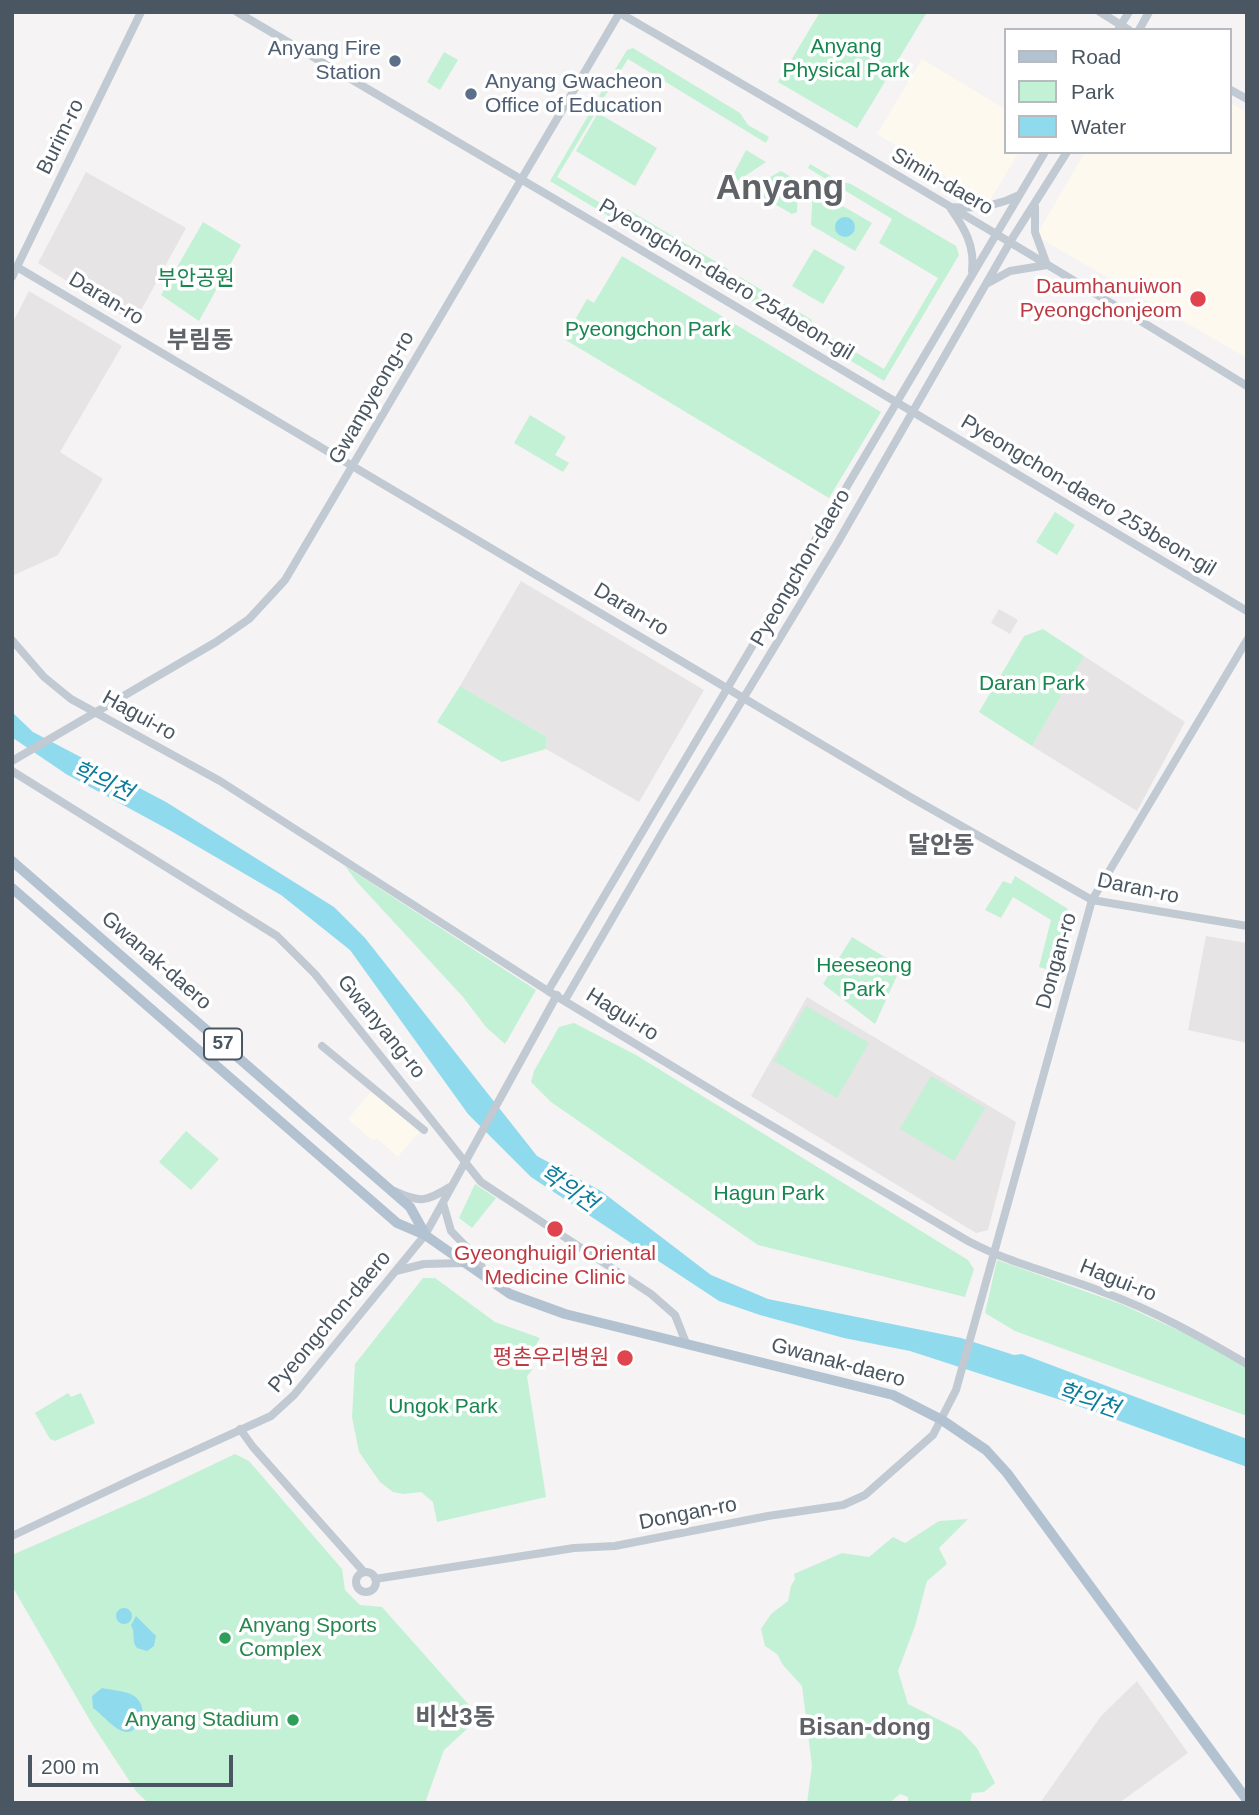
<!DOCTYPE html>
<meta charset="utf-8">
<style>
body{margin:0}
#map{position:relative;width:1259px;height:1815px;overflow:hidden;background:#f5f3f3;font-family:Arial,sans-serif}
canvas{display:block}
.frame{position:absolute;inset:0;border:14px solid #4a5661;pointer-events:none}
.legend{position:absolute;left:1004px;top:28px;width:228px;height:126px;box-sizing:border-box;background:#fff;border:2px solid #b7bbc0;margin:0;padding:9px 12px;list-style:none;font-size:21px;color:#4a5661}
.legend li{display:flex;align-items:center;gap:14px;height:35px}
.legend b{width:35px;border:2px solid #b7bbc0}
.scale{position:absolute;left:28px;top:1755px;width:205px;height:32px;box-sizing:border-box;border:4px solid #4a5661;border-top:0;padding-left:9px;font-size:21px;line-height:24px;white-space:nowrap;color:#4a5661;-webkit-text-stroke:5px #fff;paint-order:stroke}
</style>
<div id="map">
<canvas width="1259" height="1815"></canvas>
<div class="frame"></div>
<ul class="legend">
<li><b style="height:9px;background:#b3c2d1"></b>Road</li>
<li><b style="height:19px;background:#c3f1d5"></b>Park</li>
<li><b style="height:19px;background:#90daee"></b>Water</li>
</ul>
<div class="scale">200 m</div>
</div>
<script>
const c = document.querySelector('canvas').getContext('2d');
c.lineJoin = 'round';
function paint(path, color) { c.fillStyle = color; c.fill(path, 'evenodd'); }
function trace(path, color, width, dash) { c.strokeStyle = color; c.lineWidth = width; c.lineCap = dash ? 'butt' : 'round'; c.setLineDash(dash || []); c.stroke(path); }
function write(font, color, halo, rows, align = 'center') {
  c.font = font + ' Arial,"Noto Sans KR",sans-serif'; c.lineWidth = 7; c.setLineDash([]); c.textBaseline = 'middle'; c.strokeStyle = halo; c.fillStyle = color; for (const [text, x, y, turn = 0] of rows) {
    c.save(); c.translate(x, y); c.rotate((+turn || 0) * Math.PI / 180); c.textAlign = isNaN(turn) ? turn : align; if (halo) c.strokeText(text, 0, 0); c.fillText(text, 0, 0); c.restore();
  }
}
const commercial = new Path2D(`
 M922 59 1005 109V152H1019L989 202 877 134Z
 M1229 102 1247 113V358L1036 236 1085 152H1229Z
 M372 1091 419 1132 398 1157 377 1138 373 1141 348 1119Z`);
const education = new Path2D(`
 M86 172 186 228 134 323 38 263Z
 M29 291 122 346 60 452 103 479 58 555 12 576V324Z
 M521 581 704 690 639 802 546 749 547 737 460 686Z
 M999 609 1018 620 1010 634 991 623Z
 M1084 656 1185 722 1137 811 1032 746Z
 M1206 936 1247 943V1043L1188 1030Z
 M807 997 1016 1122 988 1230 976 1233 751 1096Z
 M1137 1681 1188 1753 1119 1803H1040L1101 1716Z`);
const green = new Path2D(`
 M820 12H927L857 128 778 82Z
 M633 48 740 113 748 125 769 137 766 143 628 59 603 99 599 96 627 50Z
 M444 52 458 60 440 90 427 82Z
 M592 109 596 112 557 177 622 216 627 209 728 269 720 283 550 181Z
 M598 113 657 148 635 186 576 151Z
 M746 150 766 162 736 182 731 179Z
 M810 164 839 181 851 184 956 246 959 255 884 381 820 342 825 334 884 369 938 278 879 243 892 219 808 168Z
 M781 171 798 181 797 212 792 214 754 192V186Z
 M813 189 872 223 855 251 811 225Z
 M203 222 241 245 199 321 161 295Z
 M814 249 845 267 823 304 792 286Z
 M622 256 881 412 829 498 564 339 587 299 594 303Z
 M740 277 812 320 805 333 733 290Z
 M530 415 566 437 555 455 569 463 563 472 514 443Z
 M1055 512 1075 525 1057 555 1036 542Z
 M1043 629 1084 656 1032 746 979 712 1024 636Z
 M460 686 547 737 546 749 502 762 437 722Z
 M345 866 536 990 505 1044 486 1027 463 997 357 882Z
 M1015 876 1068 909 1064 914 1067 920H1072L1057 972 1039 967 1051 920 1013 897 1001 918 985 910 1003 881 1011 884Z
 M852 937 901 967 875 1024 823 984Z
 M806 1006 869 1043 837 1098 774 1061Z
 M574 1023 636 1055 968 1260 974 1269 965 1297 758 1245 551 1102 531 1082 534 1071 559 1027Z
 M931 1076 985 1108 954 1161 900 1129Z
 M186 1131 219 1159 191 1190 159 1162Z
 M475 1184 496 1198 472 1228 459 1218Z
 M997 1260 1121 1304 1206 1343 1247 1367V1416L1015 1331 985 1313Z
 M423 1278H435L495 1322 540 1338 528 1359 532 1370 527 1376 546 1497 437 1522 433 1502 421 1492 403 1494 393 1492 380 1482 359 1452 352 1417 355 1364Z
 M68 1393 71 1397 81 1393 95 1423 55 1441 50 1439 35 1413Z
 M235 1454 249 1461 342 1569 345 1590 360 1605 382 1607 477 1714 478 1719 444 1750 425 1803H148L136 1791 92 1724 12 1586V1555L147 1496Z
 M968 1519 939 1548 947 1564 927 1581 915 1626 898 1671 908 1704 961 1731 977 1748 995 1783 984 1792 972 1793 970 1803H908V1797L900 1794 889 1803H807L812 1766 802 1686 783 1665 777 1654 765 1646 761 1629 771 1614 788 1601 791 1586 795 1579 794 1574 842 1553 869 1557 893 1537 905 1543 939 1521Z`);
const water = new Path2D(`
 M835 227a10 10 0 1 1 20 0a10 10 0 1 1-20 0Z
 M12 712 33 732 166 802 334 907 365 938 537 1156 601 1191 711 1275 768 1299 961 1338 1014 1355 1022 1354 1247 1439V1467L1070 1403 910 1351 844 1338 760 1315 719 1301 531 1177 468 1114 350 950 281 895 171 831 66 774 13 738Z
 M116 1616a8 8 0 1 1 16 0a8 8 0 1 1-16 0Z
 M136 1616 156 1636 154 1646 147 1651 137 1648C131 1641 136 1634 131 1625Z
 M102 1688C121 1692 142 1690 143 1714 130 1753 108 1718 93 1708L92 1696Z`);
const tertiary = new Path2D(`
 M237 12 614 234 1247 611
 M618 12C829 134 1039 258 1247 386
 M1100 12 1129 30
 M1119 28 1129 12
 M1139 30 1149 12
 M1229 89 1247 99
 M951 207C976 209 998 206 1019 195
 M951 209C965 229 975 246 972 271
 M17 267 912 798 1092 900 1247 926
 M12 277 141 12
 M988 283 1010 271 1047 265 1035 232V207
 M12 640 44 677 71 699 220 781 548 991 733 1103 968 1241C1011 1264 1058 1274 1103 1292 1153 1310 1201 1337 1247 1364
 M12 761 216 642 249 619 285 580 620 12
 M12 771 277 936 315 974 481 1182 651 1294 675 1315 686 1343
 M548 991 1045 152
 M565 1000 666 826 838 542 1010 242 1067 152
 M322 1046 424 1130
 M394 1191C420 1203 426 1202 450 1187
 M443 1203 451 1231 479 1260 487 1279
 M396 1271 424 1264 464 1263
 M240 1429 253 1447 364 1572
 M12 1536 139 1476 271 1416 294 1395 425 1235 557 995
 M356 1582a10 10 0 1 1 20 0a10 10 0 1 1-20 0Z
 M375 1579 574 1548 615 1546 768 1516 843 1505 865 1495 933 1435 956 1390 1092 900 1247 640`);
const primary = new Path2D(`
 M12 861 410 1207 425 1234
 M12 888 397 1223 425 1235 510 1294 565 1314 893 1395 942 1420 986 1450 1007 1473 1247 1800`);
const markers = [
 [395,61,7,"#5c6f8a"],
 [471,94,7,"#5c6f8a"],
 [1198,299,9,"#e0444e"],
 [555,1229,9,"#e0444e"],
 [625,1358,9,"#e0444e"],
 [225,1638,7,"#2e9e5b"],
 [293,1720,7,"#2e9e5b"]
];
const shields = [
 [223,1044,38]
];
const shieldNames = [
 ["57",223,1044]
];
const parkNames = [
 ["Anyang",846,47],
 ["Physical Park",846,71],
 ["부안공원",196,279],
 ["Pyeongchon Park",648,330],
 ["Daran Park",1032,684],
 ["Heeseong",864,966],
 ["Park",864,990],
 ["Hagun Park",769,1194],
 ["Ungok Park",443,1407]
];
const serviceNames = [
 ["Anyang Fire",381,49],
 ["Station",381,73],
 ["Anyang Gwacheon",485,82,"left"],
 ["Office of Education",485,106,"left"]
];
const streetNames = [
 ["Burim-ro",61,137,-64],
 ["Simin-daero",942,182,30],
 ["Pyeongchon-daero 254beon-gil",726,280,31],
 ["Daran-ro",106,299,31],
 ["Gwanpyeong-ro",372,398,-60],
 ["Pyeongchon-daero 253beon-gil",1088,496,31],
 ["Pyeongchon-daero",801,568,-60],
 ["Daran-ro",631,610,31],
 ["Hagui-ro",139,716,29],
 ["Daran-ro",1138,889,12],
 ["Gwanak-daero",156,961,41],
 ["Dongan-ro",1057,961,-74],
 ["Hagui-ro",622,1015,32],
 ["Gwanyang-ro",381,1027,51],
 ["Hagui-ro",1118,1281,22],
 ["Pyeongchon-daero",330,1322,-50],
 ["Gwanak-daero",838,1363,15],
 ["Dongan-ro",688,1514,-11]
];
const healthNames = [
 ["Daumhanuiwon",1182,287],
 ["Pyeongchonjeom",1182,311],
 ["Gyeonghuigil Oriental",555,1254,"center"],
 ["Medicine Clinic",555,1278,"center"],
 ["평촌우리병원",609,1358]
];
const leisureNames = [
 ["Anyang Sports",239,1626],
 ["Complex",239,1650],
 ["Anyang Stadium",279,1720,"right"]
];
const waterNames = [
 ["학의천",102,782,25],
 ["학의천",568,1189,35],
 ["학의천",1088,1401,19]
];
const quarterNames = [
 ["부림동",200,341],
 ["달안동",941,846],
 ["비산3동",455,1718],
 ["Bisan-dong",865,1728]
];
const townNames = [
 ["Anyang",780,189]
];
paint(commercial, '#fdf9ef');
paint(education, '#e6e4e5');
paint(green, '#c3f1d5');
paint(water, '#90daee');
trace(tertiary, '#c1cad2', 8);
trace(primary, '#b3c2d1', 10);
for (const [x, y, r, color] of markers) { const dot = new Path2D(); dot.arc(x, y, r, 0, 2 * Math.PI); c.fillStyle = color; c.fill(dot); trace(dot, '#fff', 2.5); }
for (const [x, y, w] of shields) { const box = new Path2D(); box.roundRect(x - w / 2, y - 15.5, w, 31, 5); c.fillStyle = '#fff'; c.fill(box); trace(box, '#4a5661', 2); }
write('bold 19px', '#4a5661', null, shieldNames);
write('21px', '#17864f', '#fff', parkNames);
write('21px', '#4e5e75', '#fff', serviceNames, 'right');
write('21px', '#4a5661', '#fff', streetNames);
write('21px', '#be3a42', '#fff', healthNames, 'right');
write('21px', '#27864d', '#fff', leisureNames, 'left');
write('italic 23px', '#0c7c9b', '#fff', waterNames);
write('bold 24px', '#5f6368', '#fff', quarterNames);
write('bold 35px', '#5f6368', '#fff', townNames);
</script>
